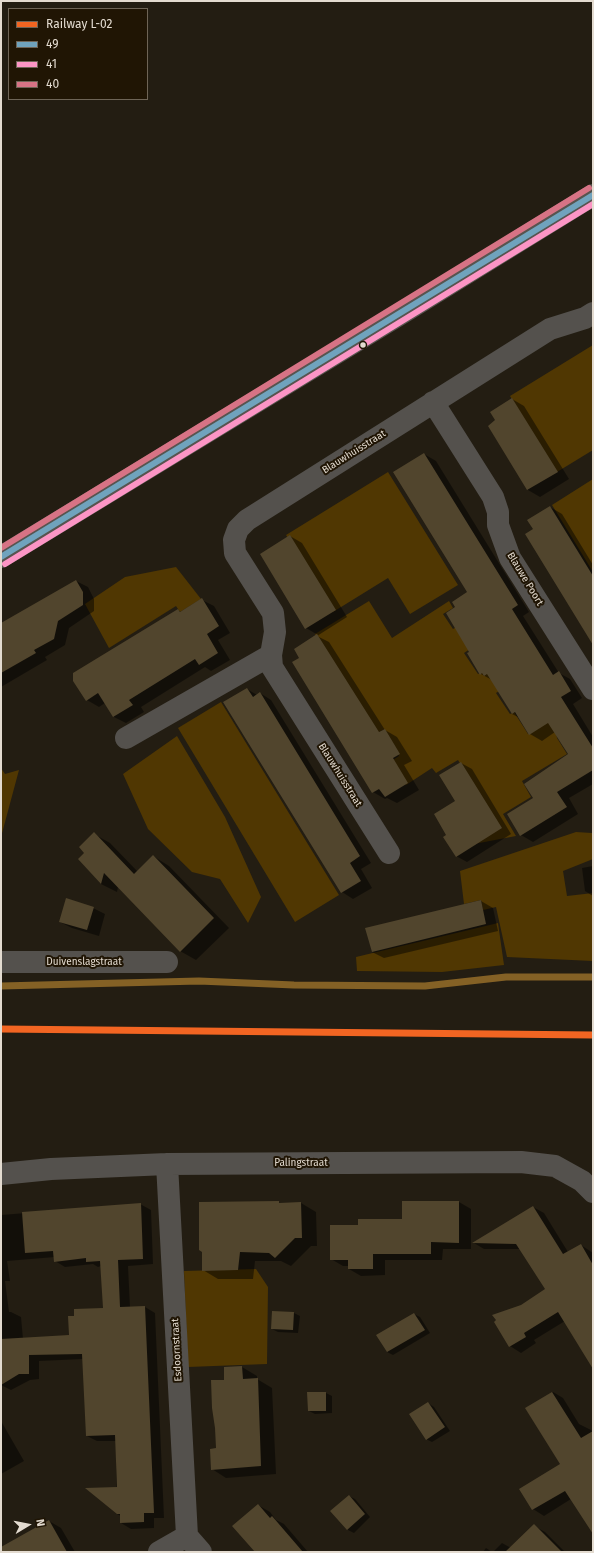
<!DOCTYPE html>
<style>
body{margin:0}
#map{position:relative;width:594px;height:1553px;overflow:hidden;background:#231d12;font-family:"Fira Sans",sans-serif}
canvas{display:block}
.frame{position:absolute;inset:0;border:2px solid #e3dbd0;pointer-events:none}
.legend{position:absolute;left:8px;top:8px;width:140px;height:92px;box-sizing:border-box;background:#201504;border:1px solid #6e6456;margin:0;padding:5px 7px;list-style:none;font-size:12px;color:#e3dbd0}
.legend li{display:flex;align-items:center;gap:8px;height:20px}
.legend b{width:20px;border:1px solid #6e6456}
.north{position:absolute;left:8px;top:1505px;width:40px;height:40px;-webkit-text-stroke:3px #201504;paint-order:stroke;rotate:80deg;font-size:11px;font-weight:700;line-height:16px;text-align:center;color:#e3dbd0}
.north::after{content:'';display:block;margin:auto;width:14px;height:18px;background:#e3dbd0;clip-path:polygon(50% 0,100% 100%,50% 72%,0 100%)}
</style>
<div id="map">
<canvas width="594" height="1553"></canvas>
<div class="frame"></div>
<ul class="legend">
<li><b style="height:5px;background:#f26522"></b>Railway L-02</li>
<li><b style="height:5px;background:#70a3bd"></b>49</li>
<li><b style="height:5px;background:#fc95c5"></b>41</li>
<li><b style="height:5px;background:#d77385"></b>40</li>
</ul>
<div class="north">N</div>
</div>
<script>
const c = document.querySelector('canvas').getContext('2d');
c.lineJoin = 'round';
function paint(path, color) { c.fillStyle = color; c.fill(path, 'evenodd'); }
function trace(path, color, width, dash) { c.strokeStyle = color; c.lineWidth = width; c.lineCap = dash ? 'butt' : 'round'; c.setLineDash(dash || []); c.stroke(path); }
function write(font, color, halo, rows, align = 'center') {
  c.font = font + ' "Fira Sans",sans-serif'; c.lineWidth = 4; c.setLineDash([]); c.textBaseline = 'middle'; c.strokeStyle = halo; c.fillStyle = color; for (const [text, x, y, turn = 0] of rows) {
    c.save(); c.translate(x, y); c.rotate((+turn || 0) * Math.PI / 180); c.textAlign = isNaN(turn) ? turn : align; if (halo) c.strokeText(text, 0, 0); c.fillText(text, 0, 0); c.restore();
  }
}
const green = new Path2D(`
 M593 345V450L557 472 510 396Z
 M388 472 458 585 410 614 388 578 333 612 286 535Z
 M593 479V572L552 505Z
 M176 567 201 599 180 612 176 606 109 648 85 604 125 577Z
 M369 601 392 638 449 601 453 608 443 614 453 629 460 625 473 647 464 653 478 674 486 670 499 691 496 693 510 714 514 712 528 734 554 717 557 738 567 754 522 781 531 797 503 814 516 836 474 844 488 809 458 760 436 773 432 768 406 785 391 761 399 756 383 730 377 733 315 634Z
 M221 702 339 895 295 922 178 728Z
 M177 736 225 817 261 897 248 923 220 879 192 872 148 829 123 774Z
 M1 768 5 774 19 770 1 837Z
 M576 832 592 833 593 859 563 871 567 896 593 893V961L507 957 496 907 483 910 481 900 464 904 460 871Z
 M498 923 504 965 442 972 357 971 356 957Z
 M256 1269 268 1287 267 1364 188 1367 184 1271Z`);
const shadow = new Path2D(`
 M512 399 524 406 569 479 540 497 528 490 489 426 497 421Z
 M424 454 436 461 529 612 523 616 559 673 570 679 582 698 573 704 593 737V784L569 798 578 814 533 842 521 835 534 799 569 755 555 732 542 741 530 734 520 718 512 714 492 680 481 674 471 652 456 608 468 593Z
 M550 507 562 514 593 565V643L534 529Z
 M290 536 302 543 347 617 317 636 329 642 385 730 397 737 412 761 404 765 419 790 397 803 387 798 385 799 373 792 295 649 318 635 306 628 261 555Z
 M76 581 88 587 94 599V611L69 628 65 645 45 657 47 660 1 687V625Z
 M202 600 214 606 230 633 218 640 230 660 211 671 205 667 141 707 144 712 126 723 114 717 105 703 99 707 87 700 178 610 181 612Z
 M247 689 257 695 260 693 271 700 371 863 361 869 372 888 353 899 342 892Z
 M461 763 472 769 511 834 467 862 456 856 448 835 457 802Z
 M94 834 110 843 138 872 153 856 169 866 229 928 196 960 180 951 118 887 117 892 101 884 79 859 86 853Z
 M593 866V896L585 891 582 868Z
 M481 901 493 908 498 931 384 958 372 952Z
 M93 908 105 914 99 936 72 928 60 922Z
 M403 1202H459L471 1209V1249H443L442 1260H385V1275L361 1276 349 1269V1266H343L331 1259 359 1226 403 1220Z
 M301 1203 316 1212 317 1246H311L291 1266 281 1261H255L253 1279H218L203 1270Z
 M140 1204 151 1210 153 1264 128 1266 130 1307H145L155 1313 164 1518H154V1528L131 1529 121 1523V1516L117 1514 116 1441H97L87 1436 83 1359 39 1361V1379L30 1380 11 1390 1 1385V1215ZM55 1257V1261L65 1267 93 1264 98 1267 101 1266 104 1309 76 1317 70 1336 23 1339 21 1317 11 1312H9L5 1281H10L7 1261Z
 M533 1207 544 1213 568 1252 581 1245 593 1253V1368L565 1321 534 1340 536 1343 521 1353 510 1346 522 1306 546 1290 521 1249H484L474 1243Z
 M294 1313 300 1316 298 1333 278 1332 272 1329Z
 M414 1314 420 1317 430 1333 393 1355 387 1352Z
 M242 1367 257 1376V1379L272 1388 276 1474 226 1478 212 1469 217 1449 225 1381Z
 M553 1392 563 1398 579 1424 591 1430 593 1433V1527L571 1499 544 1516 533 1509 561 1464 526 1409Z
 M326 1393 332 1396V1413L315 1414 309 1411Z
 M428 1403 434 1407 450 1431 432 1442 426 1439Z
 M1 1421 24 1461 1 1474Z
 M349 1496 355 1499 370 1517 354 1533 348 1530 332 1511Z
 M258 1505 270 1512 276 1520 284 1524 308 1552H256Z
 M49 1521 61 1528 75 1552H19Z
 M534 1526 545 1532 565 1552H493L502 1543 511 1548Z
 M486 1548 492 1552H483Z`);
const stream = new Path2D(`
 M1 986 199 981 294 985 425 986 506 977H593`);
const building = new Path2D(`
 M512 398 558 472 527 490 488 426 495 420 490 412Z
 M424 453 518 605 512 609 553 675 559 671 571 691 561 697 593 748V770L557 792 567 807 520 836 507 814 533 798 524 784 568 754 548 723 529 735 515 712 512 714 487 674 484 676 482 673 480 675 467 653 469 652 446 613 455 607 452 602 467 592 393 472Z
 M550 506 593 576V645L525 534 533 529 527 520Z
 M290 535 336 610 305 629 260 554Z
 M76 580 83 592V605L58 621 54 639 34 650 36 653 1 673V623Z
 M202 598 219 626 207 634 218 653 199 665 195 659 129 700 133 705 113 717 98 693 86 701 73 681V673L178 609 180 612Z
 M317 634 379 732 385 729 400 754 393 758 408 783 385 797 379 789 372 793 292 662 299 658 294 649Z
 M247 688 253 697 260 692 360 856 350 863 361 881 341 893 223 702Z
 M461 762 502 828 456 857 443 837 446 835 434 814 455 801 439 775Z
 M94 832 134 874 153 855 214 918 180 952 104 873 101 884 78 859 84 853 79 847Z
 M66 898 94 907 87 930 59 922Z
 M481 900 486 924 372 952 365 928Z
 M279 1201V1203L301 1202 302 1238H295L275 1258 269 1253 240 1252 238 1270 202 1271V1252L199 1250V1202Z
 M402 1201H459V1243L431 1242V1254H373V1269H348V1260H330V1225H358V1219H402Z
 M141 1203 143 1259 118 1260 120 1307 145 1306 154 1513H144V1522L120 1523V1514H117L85 1488 117 1487 115 1435 86 1436 82 1354 29 1355V1374H19L1 1385V1339L69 1335 68 1316H74V1309L103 1308 100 1261 86 1262V1258L54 1262 53 1251 25 1253 22 1212Z
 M533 1206 563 1254 581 1244 593 1265V1369L558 1312 524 1333 526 1337 509 1347 494 1322 496 1320 492 1315 521 1305 545 1289 516 1244 472 1243Z
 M272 1311 294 1312 293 1330 271 1329Z
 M414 1313 425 1330 387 1352 376 1335Z
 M242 1366 243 1379 258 1378 261 1466 211 1470 210 1449 216 1448 215 1428 212 1408 211 1380H224V1367Z
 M307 1392H326V1411H308Z
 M552 1392 581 1438 593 1431V1534L565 1491 532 1510 519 1489 560 1464 525 1408Z
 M428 1402 445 1427 426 1440 409 1414Z
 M349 1495 365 1514 347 1530 330 1511Z
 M258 1504 270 1518 272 1516 303 1552H255L232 1526Z
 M49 1520 67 1552H1V1547Z
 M534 1524 562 1552H505Z`);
const street = new Path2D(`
 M433 402 493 497 498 512V525L510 558 593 689
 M126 738 271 655
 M389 853 272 667 271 655 275 632 273 613 235 553 234 540 238 529 247 520 550 329 585 318 593 313
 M1 962H167
 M167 1164 187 1536 201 1552
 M1 1174 51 1169 167 1164 521 1162 555 1166 582 1181 593 1192
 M159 1552 187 1536`);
const secondary = new Path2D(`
 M1 557 407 310 593 195`);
const bus1 = new Path2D(`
 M1 557 593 195`);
const bus2 = new Path2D(`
 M5 564 593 204`);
const bus3 = new Path2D(`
 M1 548 589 188`);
const rail1 = new Path2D(`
 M1 1029 593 1035`);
const markers = [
 [363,345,3.5,"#e3dbd0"]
];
const streetNames = [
 ["Blauwhuisstraat",354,452,-32],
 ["Blauwe Poort",525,579,59],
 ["Blauwhuisstraat",340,775,58],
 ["Duivenslagstraat",84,962],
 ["Palingstraat",301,1163],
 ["Esdoornstraat",177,1350,-93]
];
paint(green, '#503702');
paint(shadow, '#0007');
trace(stream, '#846125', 7);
paint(building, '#51452d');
trace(street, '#54514d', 22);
trace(secondary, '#57544f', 22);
trace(bus1, '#70a3bd', 6);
trace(bus2, '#fc95c5', 6);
trace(bus3, '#d77385', 6);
trace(rail1, '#f26522', 7);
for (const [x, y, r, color] of markers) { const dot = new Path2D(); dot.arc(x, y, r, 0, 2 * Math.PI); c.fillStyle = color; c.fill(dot); trace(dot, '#201504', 1.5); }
write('10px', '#e3dbd0', '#201504', streetNames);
</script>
